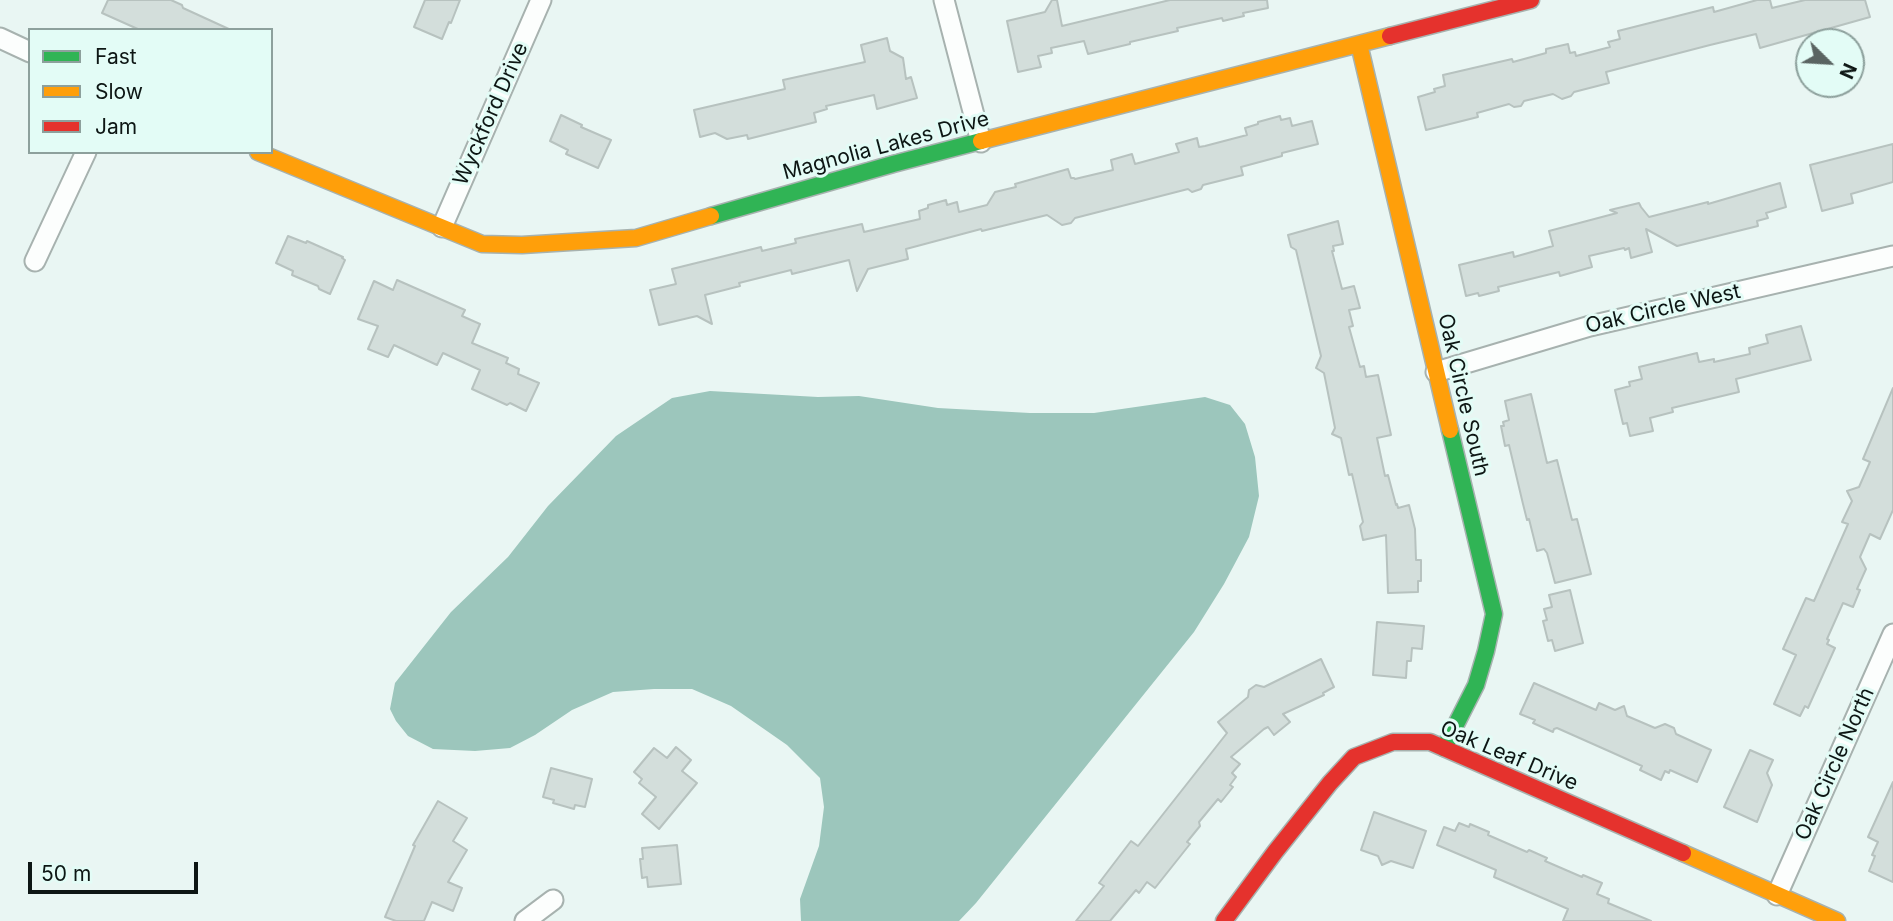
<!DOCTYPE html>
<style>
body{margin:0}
#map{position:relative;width:1893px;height:921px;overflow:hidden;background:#e9f6f3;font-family:Inter,sans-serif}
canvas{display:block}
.legend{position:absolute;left:28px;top:28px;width:245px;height:126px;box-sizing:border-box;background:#e3fcf6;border:2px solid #8da09c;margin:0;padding:9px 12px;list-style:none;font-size:21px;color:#0d1614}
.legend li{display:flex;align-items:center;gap:14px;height:35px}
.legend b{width:35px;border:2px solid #8da09c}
.north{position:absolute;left:1795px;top:28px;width:70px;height:70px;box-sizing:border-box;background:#e3fcf6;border:2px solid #8da09c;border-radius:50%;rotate:114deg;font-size:19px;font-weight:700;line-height:28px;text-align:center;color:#0d1614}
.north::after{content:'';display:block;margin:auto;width:24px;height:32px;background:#5a6462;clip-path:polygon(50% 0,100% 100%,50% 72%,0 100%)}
.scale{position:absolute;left:28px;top:862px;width:170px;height:32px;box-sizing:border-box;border:4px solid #0d1614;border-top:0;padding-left:9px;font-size:21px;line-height:24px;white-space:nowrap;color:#0d1614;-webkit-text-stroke:5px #e3fcf6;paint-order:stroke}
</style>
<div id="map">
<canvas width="1893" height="921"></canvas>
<ul class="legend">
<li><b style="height:9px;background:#30b455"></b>Fast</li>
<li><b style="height:9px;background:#ff9f0a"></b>Slow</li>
<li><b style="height:9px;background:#e5322d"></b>Jam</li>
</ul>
<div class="north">N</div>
<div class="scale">50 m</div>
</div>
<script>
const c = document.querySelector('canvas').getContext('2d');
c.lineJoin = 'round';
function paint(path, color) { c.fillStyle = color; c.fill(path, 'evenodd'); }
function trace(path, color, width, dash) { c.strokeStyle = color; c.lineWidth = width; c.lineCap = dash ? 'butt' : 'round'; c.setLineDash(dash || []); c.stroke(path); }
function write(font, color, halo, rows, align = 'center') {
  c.font = font + ' Inter,sans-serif'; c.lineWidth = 6; c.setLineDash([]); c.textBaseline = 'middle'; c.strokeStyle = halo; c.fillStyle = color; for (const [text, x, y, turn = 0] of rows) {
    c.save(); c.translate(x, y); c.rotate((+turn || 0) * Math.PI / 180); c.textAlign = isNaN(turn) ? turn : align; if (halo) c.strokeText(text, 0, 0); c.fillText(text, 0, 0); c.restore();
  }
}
const water = new Path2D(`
 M710 391 818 397 859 396 938 408 1030 413H1094L1205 397 1230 405 1245 424 1255 457 1259 496 1249 537 1224 584 1194 632 976 903 959 921H801L800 899 819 846 824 807 820 778 787 745 731 706 692 689H654L613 692 572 710 535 735 510 748 475 751 433 749 408 736 396 721 390 709 395 683 451 612 508 557 548 506 616 436 672 398Z`);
const building = new Path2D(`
 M108 0H171L182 5 183 8 231 30H140L102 13Z
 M425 0H460L451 23 449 22 442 39 414 27Z
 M1052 0H1057L1062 26 1170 0H1267L1268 8 1243 13 1244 16 1223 21 1222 18 1177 28 1178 31 1130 42V44L1088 54 1084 41 1051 48 1052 53 1038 56 1041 67 1018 72 1007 21 1045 12Z
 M1757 0H1770L1772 8 1805 0H1865L1870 17 1760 48 1756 34 1710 45 1606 72 1609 83 1574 92 1571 96 1562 99 1553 94 1524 101 1521 106 1514 107 1509 104 1477 113 1478 117 1426 130 1418 97 1435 92 1434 89 1445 86 1443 75 1512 59 1513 62 1546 53V49L1568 44 1570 53 1575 52 1576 56 1610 47 1608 42 1620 39 1618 31 1713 7 1714 12Z
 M887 38 890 51 903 58 906 79 911 77 917 98 877 109 874 95 826 106 827 109 814 113 816 122 748 139 747 135 727 139 715 133 700 137 694 110 785 89 783 80 865 62 861 45Z
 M561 115 582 125 581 127 611 140 598 168 566 154 568 150 550 141Z
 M1280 116 1281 120 1290 118 1292 126 1312 121 1318 144 1282 153V156L1241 167 1243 175 1203 185 1201 189 1192 192 1188 189 1075 218 1071 223 1062 225 1047 215 982 231 981 229 906 249 908 259 868 269 857 291 849 260 792 274 791 270 739 283 740 286 705 295 712 324 697 316 659 325 650 290 676 284 672 269 761 247 762 251 796 243 795 239 862 224 864 232 920 219 919 211 928 208V205L946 200 947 205 957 202 959 212 987 205 995 192 1016 187 1015 184 1068 169 1071 178H1074L1075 179 1113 170 1111 160 1132 154 1135 164 1179 152 1176 144 1197 138 1199 147 1205 146 1247 135 1245 128 1258 124V122Z
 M1893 144V182L1851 194 1853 203 1822 211 1810 165Z
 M1780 183 1786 207 1766 213 1768 218 1757 221 1758 226 1677 246 1646 229 1652 252 1631 258 1629 248 1625 250 1624 248 1589 256 1592 267 1560 276 1559 272 1498 287 1499 291 1479 296 1478 293 1466 296 1459 265 1513 252 1514 257 1553 246 1549 231 1617 213 1610 210 1639 203 1641 207 1649 217 1708 202V204Z
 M1338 221 1343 244 1333 246 1334 251H1332L1342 289 1354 286 1360 308 1349 310 1353 326 1349 327 1360 367 1364 366 1366 377 1378 375 1391 435 1377 438 1385 476 1388 475 1396 505 1397 504 1398 508 1409 505 1415 529 1416 560H1421V581H1418V592L1388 593 1386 535 1363 540 1360 526 1363 522 1352 474 1349 475 1341 438 1332 434 1335 428 1324 373 1316 368 1321 356 1296 250 1291 247 1288 235Z
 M288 236 306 243 307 241 343 257 342 258 345 260 330 294 319 289 318 286 292 275 293 271 276 263Z
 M397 280 465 310 462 316 480 324 472 343 508 358 506 363 519 369 518 374 539 383 526 411 510 403 507 405 472 389 480 370 443 353 437 365 394 345 388 357 368 349 378 326 358 319 374 281 393 290Z
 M1801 326 1811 360 1736 379 1739 392 1672 408 1673 412 1650 418 1653 431 1630 436 1627 423 1623 424 1615 390 1630 386 1629 382 1642 379 1639 367 1697 353 1699 362 1714 359V362L1750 354 1749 348 1768 343 1766 335Z
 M1893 388V510L1880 539 1870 534 1860 557 1866 569 1857 589 1860 590 1853 607 1843 603 1827 639 1829 640 1827 644 1835 648 1808 708 1805 706 1800 716 1774 704 1796 655 1783 649 1806 598 1814 601 1848 524 1842 522 1852 501 1847 491 1859 487 1870 462 1863 459Z
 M1531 394 1547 463 1557 460 1572 520 1577 519 1591 574 1555 583 1547 553 1544 549 1537 551 1529 519 1527 520 1523 504 1509 445 1505 446 1501 426H1504L1503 422 1509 420 1505 401Z
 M1570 590 1583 643 1555 651 1552 640 1548 641 1543 621 1547 620 1544 609 1552 607 1549 595Z
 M1377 622 1424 626 1422 649 1412 648 1411 661H1407L1406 678 1373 675Z
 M1321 659 1334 687 1323 693 1324 695 1283 714 1290 722 1274 735 1268 727 1264 729 1231 757 1240 764 1232 773 1236 777 1230 785 1233 787 1221 802 1218 799 1199 822 1200 826 1187 842 1190 844 1155 888 1147 882 1139 893 1136 890 1110 921H1076L1104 886 1099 883 1131 841 1138 846 1227 733 1218 722 1248 697 1249 690 1256 685 1264 687Z
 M1534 683 1596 710 1599 703 1615 710 1624 706 1627 716 1655 728 1665 724 1674 728 1676 734 1711 750 1697 782 1670 770 1669 773 1665 771 1661 780 1640 770 1642 766 1611 752 1557 728 1554 729 1553 732 1533 723 1535 720 1520 714Z
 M676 747 691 760 682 771 697 783 659 829 642 814 656 797 639 783 642 779 634 772 654 748 667 758Z
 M1750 750 1773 760 1767 773 1772 785 1757 822 1724 807Z
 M551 768 592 779 585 807 575 805 574 809 553 803 554 800 543 797Z
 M1893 782V882L1869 871 1875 856 1872 855 1878 842 1868 837Z
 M438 801 467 818 453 841 467 850 448 882 462 888 453 911 432 902 424 921H396L385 917 415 846 413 845Z
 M1374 812 1426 831 1413 868 1391 861 1382 865 1378 856 1361 850Z
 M1459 823 1469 827 1470 824 1489 832 1488 835 1527 852 1529 850 1547 858 1545 861 1582 877 1583 875 1602 883 1597 894 1609 899 1608 903 1651 921H1563L1568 909 1494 877 1496 870 1437 845 1444 827 1455 831Z
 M677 845 681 884 648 887 647 877 642 878 640 859H643L642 848Z`);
const street = new Path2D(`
 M944 0 981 142
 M0 38 30 52
 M442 227 541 0
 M35 261 86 152
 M1436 372 1590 326 1893 256
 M1777 895 1893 634
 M525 921 553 900`);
const fast = new Path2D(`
 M711 216 893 164 981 141
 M1444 748 1476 685 1486 651 1494 614 1450 430`);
const slow = new Path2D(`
 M1359 44 1450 430
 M981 141 1390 36
 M258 152 482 244 522 245 636 238 711 216
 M1683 853 1837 921`);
const jam = new Path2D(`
 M1390 36 1531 0
 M1224 921 1275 852 1330 783 1354 757 1393 742H1430L1683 853`);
const streetNames = [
 ["Wyckford Drive",491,114,-66],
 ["Magnolia Lakes Drive",886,146,-15],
 ["Oak Circle West",1663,309,-13],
 ["Oak Circle South",1463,395,77],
 ["Oak Leaf Drive",1509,756,23],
 ["Oak Circle North",1835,764,-66]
];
paint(water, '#9cc6bc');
paint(building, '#d3dedb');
trace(building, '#b7c2bf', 2);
trace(street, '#a7b2af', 23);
trace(fast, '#a7b2af', 19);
trace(slow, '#a7b2af', 19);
trace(jam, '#a7b2af', 19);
trace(street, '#fcfefd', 19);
trace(fast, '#30b455', 16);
trace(slow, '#ff9f0a', 16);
trace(jam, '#e5322d', 16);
write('21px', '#0d1614', '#e3fcf6', streetNames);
</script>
